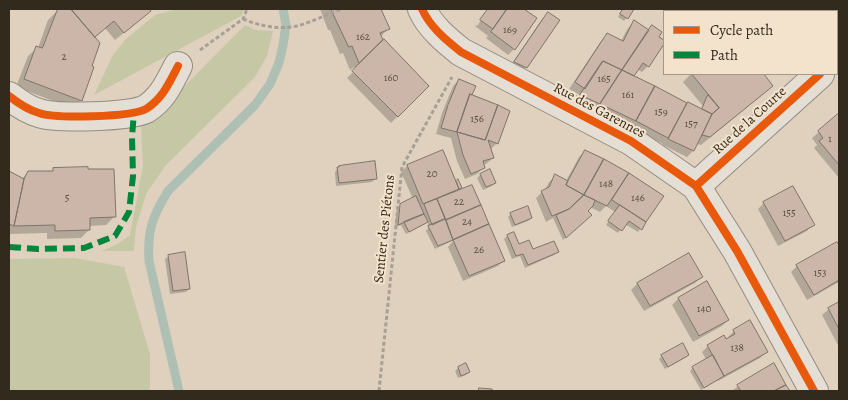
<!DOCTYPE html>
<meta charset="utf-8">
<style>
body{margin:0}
#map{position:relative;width:848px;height:400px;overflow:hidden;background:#dfd1be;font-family:Alegreya,serif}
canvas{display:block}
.frame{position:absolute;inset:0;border:10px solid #332a1e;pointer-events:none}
.legend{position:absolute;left:663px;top:10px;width:175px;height:65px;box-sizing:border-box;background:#f3e2cc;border:1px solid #a69886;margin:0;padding:6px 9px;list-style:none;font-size:15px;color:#332a1e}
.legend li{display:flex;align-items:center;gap:10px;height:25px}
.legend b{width:25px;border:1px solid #a69886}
</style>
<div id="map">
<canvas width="848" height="400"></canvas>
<div class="frame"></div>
<ul class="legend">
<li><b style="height:6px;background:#e8590c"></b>Cycle path</li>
<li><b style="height:6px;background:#00873e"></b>Path</li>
</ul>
</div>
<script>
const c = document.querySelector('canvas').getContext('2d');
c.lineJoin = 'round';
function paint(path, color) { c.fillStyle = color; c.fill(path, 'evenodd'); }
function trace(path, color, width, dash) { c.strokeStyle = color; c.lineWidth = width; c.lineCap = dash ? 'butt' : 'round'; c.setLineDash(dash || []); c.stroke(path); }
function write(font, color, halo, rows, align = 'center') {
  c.font = font + ' Alegreya,serif'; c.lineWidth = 4; c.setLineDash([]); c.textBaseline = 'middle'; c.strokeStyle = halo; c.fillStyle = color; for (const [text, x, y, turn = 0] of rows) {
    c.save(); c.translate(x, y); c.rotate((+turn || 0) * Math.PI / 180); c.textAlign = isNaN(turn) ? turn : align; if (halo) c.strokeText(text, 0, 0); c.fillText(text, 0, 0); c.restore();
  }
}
const green = new Path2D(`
 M177 9H244L241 16 94 95 113 55 126 39 155 15Z
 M245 25 256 30 273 31 267 56 255 77 166 165 146 194 136 227 134 251H101L118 244 130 235 143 166 141 127 145 126Z
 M75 258 124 267 150 354V391H9V259Z`);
const shadow = new Path2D(`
 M56 9H149L141 19 115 40 105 28 94 37 81 100 72 108 16 87 28 56 37 48H38L48 20 57 11Z
 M320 9H380L388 29 380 37 369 52 428 86 391 123 347 78 356 69 354 67 350 70 343 53 340 54 330 30H328Z
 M489 9H522L535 18 514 49 508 55 486 38 488 36 475 26 476 25 477 26Z
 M623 9 632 10 624 21 618 17Z
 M718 9H809L811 11H721Z
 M549 13 526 67 520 73 509 68 542 19Z
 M634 22 648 31 652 26 658 37 664 42 648 66 642 72 637 69 632 77 654 86 687 105 701 110 703 106 683 82 691 74H762L772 86 763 94 701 145 696 144 693 151 687 157 663 145V144L628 126 575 101 580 95 569 89 601 41 608 34 621 41 628 28Z
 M459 80 470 95 497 143 490 150 493 158 486 164 482 165 483 168 477 174 465 179 457 161 451 138 436 134 442 113 453 86Z
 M839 115V178L814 148 817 145 812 138Z
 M442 151 455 182 458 181 460 188 457 192 504 260 498 266 463 281 448 247 454 240 435 249 426 231 429 227 427 221 423 225 406 234 401 225 395 227 397 208 401 205 413 199 401 172 407 166Z
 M585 151 629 174 645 222 638 232 625 224 618 233 606 225 615 212 606 206 600 212 590 207 586 211 590 215 563 240 553 218 546 222 536 198 542 192 545 190 549 182 556 176 566 181 579 157Z
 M339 167 375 179 372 182 336 186 335 172Z
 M54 169 114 217 106 225 89 226V230L81 238 47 239V233L9 234V172L22 179 28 172H51Z
 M480 175 495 183 492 186 483 190 477 178Z
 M764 203 813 224 807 231 778 246 758 209Z
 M511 214 531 218 528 221 512 227 508 217Z
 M507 236 519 246 533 251 557 252 554 255 525 268 520 256 512 259 504 239Z
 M837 244 839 248V282L807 300 791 272 797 266Z
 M689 255 701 277 695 283 644 311 631 290 637 284Z
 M169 256 189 289 186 292 170 294 165 259Z
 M707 283 728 320 722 326 693 342 672 305 678 299Z
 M839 304V347L822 315 829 309Z
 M734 331 766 352 760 358 718 381 717 380 701 390 690 371 693 368 707 361 702 352 708 346 729 339 728 337Z
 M688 355 685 358 665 369 659 359 662 356Z
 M773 365 788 391H732L738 386Z
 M458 368 469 372 466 375 458 378 455 371Z`);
const stream = new Path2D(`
 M179 391 149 261C147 231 152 217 168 191L255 105 270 84 279 63 283 45 286 25 283 9`);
const building = new Path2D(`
 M58 9H71L100 43 92 66 94 67 82 101 24 79 36 46 42 48Z
 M71 9H150L151 11 124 33 114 21 95 37Z
 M331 9H381L390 29 380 33 383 40 359 63 352 46 349 47Z
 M488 9H507L493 29 480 20Z
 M507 9H524L537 18 515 50 491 32Z
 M623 9H634L628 19 620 14Z
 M734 9H811L813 11H737Z
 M548 12 560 20 527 68 514 62Z
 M634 20 649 30 622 70 603 61 585 89 575 82 607 33 623 41Z
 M652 25 662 32 659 37 664 40V44L649 67 643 63 634 76 622 70Z
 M384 39 429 86 398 117 352 71Z
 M603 61 622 70 600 104 580 95Z
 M622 70 655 86 636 121 600 104Z
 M692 74H764L773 86 710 137 702 135 712 114 719 108Z
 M459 79 476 86 472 95 470 94 457 132 441 128 448 105Z
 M655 86 687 103 668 138 636 121Z
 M470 94 498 105 485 140 457 132Z
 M708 95 719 108 712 114 702 109Z
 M688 102 712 114 694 151 668 139 687 103Z
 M498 105 510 111 498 144 488 140 494 158 483 161 485 168 471 174 463 155 457 132 485 140Z
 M839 113V165L819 141 823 138 818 131Z
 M443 150 459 189 423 204 407 165Z
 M585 150 604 159 584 195 566 185Z
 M604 159 629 173 607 206 584 195Z
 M375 161 377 179 339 183 337 167H339V166Z
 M88 167V169H114L116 217 90 218V230L55 231V225L14 226 24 179 28 171H53V168Z
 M490 169 496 183 486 187 480 174Z
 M9 171 24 179 14 226 9 224Z
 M629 173 664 196 646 222 612 200Z
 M555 174 568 181 566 185 584 195 569 209 552 216 541 191 549 187Z
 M458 179 462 188 459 189 456 181Z
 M472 185 481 205 446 220 437 199Z
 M793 186 815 225 785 241 763 202Z
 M584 195 595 200 593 206 588 211 592 215 566 238 556 215 569 209Z
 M416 196 424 214 398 225 400 204Z
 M437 199 445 219 432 225 424 204Z
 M481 205 489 224 453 240 446 220Z
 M620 205 646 222 642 230 629 221 622 231 608 221Z
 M528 206 532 218 515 225 510 213Z
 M424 214 428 222 409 232 404 222Z
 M445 219 453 240 438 246 428 226Z
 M489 224 505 261 469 276 453 240Z
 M514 232 519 244 529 240 533 249 554 241 559 252 528 265 523 254 516 256 507 235Z
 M837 242 839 245V280L814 295 796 265Z
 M185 252 190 289 173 291 168 255Z
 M689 253 703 277 650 306 637 283Z
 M707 281 729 320 699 336 678 298Z
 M839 302V329L828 308Z
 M750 320 768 352 724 376 707 345 724 335 726 339 735 334 733 330Z
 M683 343 689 355 668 367 661 355Z
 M713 355 724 376 704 388 692 367Z
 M466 363 470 372 461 376 458 367Z
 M774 363 786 385 774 391H741L737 385Z
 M786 385 790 391H774Z
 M479 388 492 389V391H479Z`);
const path = new Path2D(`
 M243 19C260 26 279 30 297 26 312 22 327 14 342 9
 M200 50 243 19 247 9
 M379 391 402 167 452 77`);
const minor = new Path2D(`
 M422 9C430 27 446 40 461 52L631 141 696 186 737 251 814 391
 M837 59 839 56
 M9 96C18 103 28 110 39 113 56 119 131 117 146 109 163 98 169 83 178 66
 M696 186 820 74`);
const quiet = new Path2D(`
 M9 247 38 249 84 248 115 236 129 212 133 176 132 137 134 112`);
const cycleway = new Path2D(`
 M422 9C430 27 446 40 461 52L631 141 696 186 737 251 814 391
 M9 96C18 103 28 110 39 113 56 119 131 117 146 109 163 98 169 83 178 66
 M696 186 820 74`);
const numberNames = [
 ["169",510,30],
 ["162",363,37],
 ["2",64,57],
 ["160",391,78],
 ["165",604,79],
 ["161",628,95],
 ["159",661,112],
 ["156",477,119],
 ["157",691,124],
 ["1",830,139],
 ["20",432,174],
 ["148",606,184],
 ["5",67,198],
 ["146",638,198],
 ["22",459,202],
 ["155",789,213],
 ["24",467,222],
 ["26",479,250],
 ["153",820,273],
 ["140",704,309],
 ["138",737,348]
];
const streetNames = [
 ["Rue des Garennes",599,111,28],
 ["Rue de la Courte",750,121,-42],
 ["Sentier des Piétons",385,229,-84]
];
paint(green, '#c6c7a5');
paint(shadow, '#0003');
trace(stream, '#aebfb4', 9);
paint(building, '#cbb6a9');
trace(building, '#7d756a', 1);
trace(minor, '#958c7f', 30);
trace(path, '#a6a097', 3, [4, 2.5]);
trace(minor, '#e5ded5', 28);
trace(quiet, '#00873e', 6, [12, 6]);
trace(cycleway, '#e8590c', 8);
write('11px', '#594d41', null, numberNames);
write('14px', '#332a1e', '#f3e2cc', streetNames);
</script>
